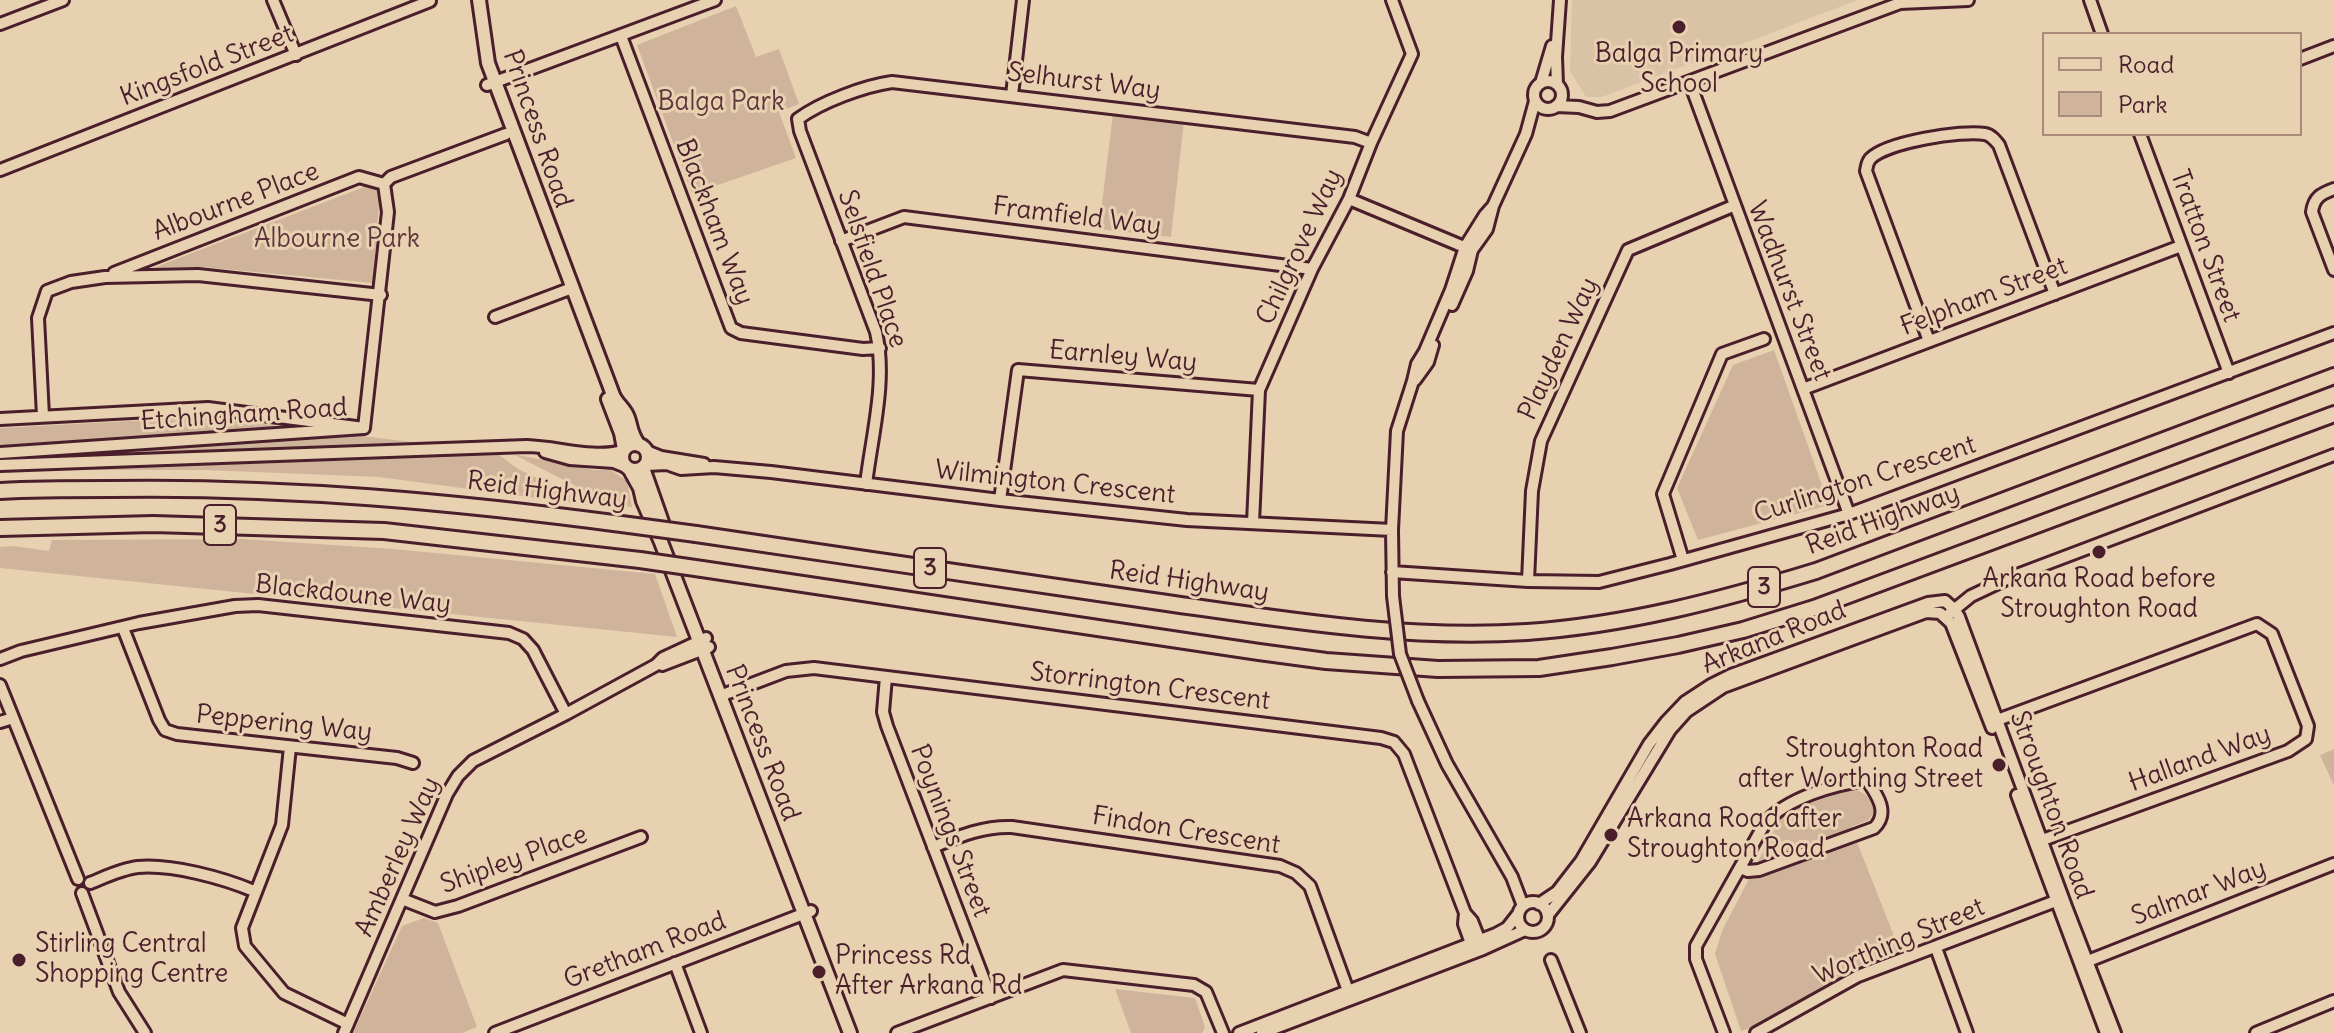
<!DOCTYPE html>
<style>
body{margin:0}
#map{position:relative;width:2334px;height:1033px;overflow:hidden;background:#e8d1b1;font-family:Delius,sans-serif}
canvas{display:block}
.legend{position:absolute;left:2042px;top:32px;width:260px;height:104px;box-sizing:border-box;background:#e8d1b1;border:2px solid #a98a7b;margin:0;padding:10px 14px;list-style:none;font-size:24px;color:#4a1f2b}
.legend li{display:flex;align-items:center;gap:16px;height:40px}
.legend b{width:40px;border:2px solid #a98a7b}
</style>
<div id="map">
<canvas width="2334" height="1033"></canvas>
<ul class="legend">
<li><b style="height:10px;background:#e8d1b1"></b>Road</li>
<li><b style="height:22px;background:#cfb49b"></b>Park</li>
</ul>
</div>
<script>
const c = document.querySelector('canvas').getContext('2d');
c.lineJoin = 'round';
function paint(path, color) { c.fillStyle = color; c.fill(path, 'evenodd'); }
function trace(path, color, width, dash) { c.strokeStyle = color; c.lineWidth = width; c.lineCap = dash ? 'butt' : 'round'; c.setLineDash(dash || []); c.stroke(path); }
function write(font, color, halo, rows, align = 'center') {
  c.font = font + ' Delius,sans-serif'; c.lineWidth = 6; c.setLineDash([]); c.textBaseline = 'middle'; c.strokeStyle = halo; c.fillStyle = color; for (const [text, x, y, turn = 0] of rows) {
    c.save(); c.translate(x, y); c.rotate((+turn || 0) * Math.PI / 180); c.textAlign = isNaN(turn) ? turn : align; if (halo) c.strokeText(text, 0, 0); c.fillText(text, 0, 0); c.restore();
  }
}
const built = new Path2D(`
 M1572 0H1858L1602 97H1586L1570 71Z`);
const green = new Path2D(`
 M736 6 756 57 779 49 799 104 779 112 796 158 692 194 637 45Z
 M1113 113 1184 121 1171 237 1099 229Z
 M372 184 380 191 373 283 202 267 153 268Z
 M1774 350 1829 505 1698 540 1677 488 1733 365Z
 M204 417 495 452 518 469 596 506 379 477 205 470H0V428Z
 M513 454 594 470H611L627 481 632 507 611 504Z
 M243 539 393 549 655 574 677 637 0 568V547L13 546 49 551 52 540Z
 M2334 749V786L2320 755Z
 M1850 789C1865 791 1870 797 1874 811L1869 820 1851 827 1900 951 1855 968 1758 1025 1741 1031 1715 954 1722 931 1783 813Z
 M424 918 438 923 477 1027 462 1033H353L402 926Z
 M1115 989 1195 998 1205 1027 1202 1033H1131Z`);
const minor = new Path2D(`
 M273 0 296 55
 M2090 0 2102 34
 M0 24 63 0
 M621 36 731 328 741 333 863 349 880 348
 M2300 59 2334 46
 M1534 95a14 14 0 1 1 28 0a14 14 0 1 1-28 0Z
 M1541 83 1552 46
 M1690 83 1849 514
 M1557 84 1556 57 1560 0
 M487 85 715 0
 M1012 95 1023 0
 M1556 106 1579 107 1597 112 1610 111 1900 3 1968 0
 M2140 134 2229 373
 M0 170 430 1
 M2334 189C2321 194 2314 197 2312 212L2334 270
 M1349 199 1469 249
 M841 241 904 217 1312 269
 M114 273 359 177 384 184
 M1452 305 1467 271 1472 250 1487 229 1493 206 1526 134 1535 101
 M495 317 572 288
 M1929 341 1866 171C1867 166 1867 163 1870 159 1886 142 1962 130 1985 134 1991 135 1995 140 1999 145L2055 294
 M1415 380 1428 362 1433 345
 M1803 389 2181 246
 M43 416 38 318 47 291 71 282 105 277 198 275 381 295
 M0 419 208 408 364 428 0 453
 M364 428 388 212 384 184 391 177 506 134
 M646 451 661 457 704 464
 M545 452 570 459 614 462 624 466
 M0 465 527 446C559 447 592 459 623 451
 M646 465 667 464 681 469 714 467 771 472 1000 500 1187 520 1392 530
 M866 484C872 434 887 381 876 332L800 131 798 119C821 102 864 86 892 82L1355 137 1371 143
 M1000 500 1018 370 1259 390
 M1253 523 1259 390 1312 269 1349 199 1371 143 1412 54 1392 0
 M1683 560 1663 494 1722 354 1764 339
 M1392 572 1528 581 1599 582 1670 564 1849 514 2334 333
 M1528 581 1532 491 1541 441 1628 250 1733 206
 M1393 596 1392 530 1397 431 1413 381 1417 364 1425 351 1451 290 1465 247 1485 215 1493 206
 M1950 613 1971 596 2009 578 2334 455
 M123 628 159 720 165 730 177 734 397 758 413 763
 M0 659 21 651 139 623 235 606 258 605 509 633 523 639 533 650 566 714
 M662 665 709 647
 M886 677 883 712 887 726 991 998
 M0 685 78 879
 M720 696 786 671 814 668 1381 738 1394 742 1404 754 1465 913 1472 921 1483 949
 M1418 701 1447 764 1512 877 1523 906
 M0 722 13 718
 M1992 722 2257 624 2272 634 2308 726 2306 739 2288 751 2037 842
 M290 747 282 825 242 928 245 946 284 993 348 1024
 M2017 795 2106 1033
 M933 847C960 836 983 826 1012 827L1280 866 1296 873 1310 886 1351 999
 M90 883C105 877 121 869 138 867 172 864 223 878 254 891
 M82 893 119 992 145 1033
 M402 899 435 912 458 906 641 837
 M1518 917a15 15 0 1 1 30 0a15 15 0 1 1-30 0Z
 M1539 904 1557 892 1581 861 1649 744 1666 722 1685 702 1711 685 1731 675 1928 603 1945 601 1954 609 1959 617 2067 909 2115 1033
 M1465 913 1464 924 1472 946
 M1548 915 1590 862 1670 730 1687 711 1723 687 1926 612 1940 613 1951 623 1992 728
 M1936 948 1967 1033
 M1551 960 1580 1033
 M675 963 701 1033
 M2083 963 2334 864
 M344 1033 447 794 458 776 473 761 566 714 656 665 663 658 706 638
 M495 1033 811 911
 M897 1033 1063 970 1194 985 1206 992 1223 1033
 M1239 1033 1496 934 1507 928 1518 914
 M1262 1033 1483 949 1525 930
 M1724 1033 1696 959V946L1765 823C1787 798 1835 784 1867 780 1877 795 1890 813 1874 828L1759 870 1748 871 1740 868
 M1756 1033 1858 976 2061 899
 M2256 1033 2334 1001`);
const major = new Path2D(`
 M479 0 488 63 613 395C616 402 621 406 625 412 632 422 628 431 639 445
 M608 399 621 433 624 449
 M622 457a13 13 0 1 1 26 0a13 13 0 1 1-26 0Z
 M643 468 663 525
 M630 470 640 488 643 501 661 542 850 1033`);
const highway = new Path2D(`
 M0 491C36 489 73 489 109 489 284 486 456 502 629 525
 M0 528 153 524 384 531 640 560
 M696 534C853 557 1010 581 1167 603 1287 620 1406 640 1527 632 1627 625 1721 600 1816 571L2334 376
 M702 569 1259 652 1326 661 1438 669 1539 668 1612 657 1678 645 1743 630 1814 608 2334 414`);
const minorBridge = new Path2D(`
 M1393 596 1400 654 1418 701`);
const highwayBridge = new Path2D(`
 M629 525 696 534
 M640 560 702 569`);
const markers = [
 [1679,27,8,"#4a1f2b"],
 [2099,552,8,"#4a1f2b"],
 [1999,765,8,"#4a1f2b"],
 [1611,835,8,"#4a1f2b"],
 [19,960,8,"#4a1f2b"],
 [819,972,8,"#4a1f2b"]
];
const shields = [
 [220,525,32],
 [930,568,32],
 [1764,587,32]
];
const shieldNames = [
 ["3",220,525],
 ["3",930,568],
 ["3",1764,587]
];
const poiNames = [
 ["Balga Primary",1679,55,"center"],
 ["School",1679,85,"center"],
 ["Arkana Road before",2099,580,"center"],
 ["Stroughton Road",2099,610,"center"],
 ["Stroughton Road",1983,750,"right"],
 ["after Worthing Street",1983,780,"right"],
 ["Arkana Road after",1627,820],
 ["Stroughton Road",1627,850],
 ["Stirling Central",35,945],
 ["Shopping Centre",35,975],
 ["Princess Rd",835,957],
 ["After Arkana Rd",835,987]
];
const streetNames = [
 ["Kingsfold Street",207,66,-21],
 ["Selhurst Way",1084,82,7],
 ["Princess Road",537,129,71],
 ["Albourne Place",236,202,-21],
 ["Framfield Way",1077,217,7],
 ["Blackham Way",714,222,69],
 ["Tratton Street",2205,246,70],
 ["Chilgrove Way",1300,247,-65],
 ["Selsfield Place",872,269,71],
 ["Wadhurst Street",1789,291,69],
 ["Felpham Street",1984,297,-21],
 ["Playden Way",1559,349,-65],
 ["Earnley Way",1123,357,5],
 ["Etchingham Road",244,415,-4],
 ["Curlington Crescent",1865,480,-18],
 ["Wilmington Crescent",1055,483,6],
 ["Reid Highway",547,491,7],
 ["Reid Highway",1883,520,-20],
 ["Reid Highway",1189,582,8],
 ["Blackdoune Way",353,595,6],
 ["Arkana Road",1774,638,-22],
 ["Storrington Crescent",1150,687,7],
 ["Peppering Way",284,724,6],
 ["Princess Road",762,743,69],
 ["Halland Way",2200,759,-20],
 ["Stroughton Road",2051,805,70],
 ["Poynings Street",950,831,69],
 ["Findon Crescent",1186,831,9],
 ["Amberley Way",398,857,-66],
 ["Shipley Place",514,860,-20],
 ["Salmar Way",2199,893,-21],
 ["Worthing Street",1899,942,-23],
 ["Gretham Road",645,951,-21]
];
const parkNames = [
 ["Balga Park",721,103],
 ["Albourne Park",337,240]
];
paint(built, '#dac2a6');
paint(green, '#cfb49b');
trace(minor, '#4a1f2b', 16);
trace(major, '#4a1f2b', 18);
trace(highway, '#4a1f2b', 20);
trace(minor, '#e8d1b1', 10);
trace(major, '#e8d1b1', 12);
trace(highway, '#e8d1b1', 14);
trace(minorBridge, '#4a1f2b', 16, []);
trace(highwayBridge, '#4a1f2b', 20, []);
trace(minorBridge, '#e8d1b1', 10);
trace(highwayBridge, '#e8d1b1', 14);
for (const [x, y, r, color] of markers) { const dot = new Path2D(); dot.arc(x, y, r, 0, 2 * Math.PI); c.fillStyle = color; c.fill(dot); trace(dot, '#e8d1b1', 3); }
for (const [x, y, w] of shields) { const box = new Path2D(); box.roundRect(x - w / 2, y - 20, w, 40, 6); c.fillStyle = '#e8d1b1'; c.fill(box); trace(box, '#4a1f2b', 2); }
write('bold 24px', '#4a1f2b', null, shieldNames);
write('26px', '#4a1f2b', '#e8d1b1', poiNames, 'left');
write('26px', '#4a1f2b', '#e8d1b1', streetNames);
write('26px', '#5e353c', '#e8d1b1', parkNames);
</script>
